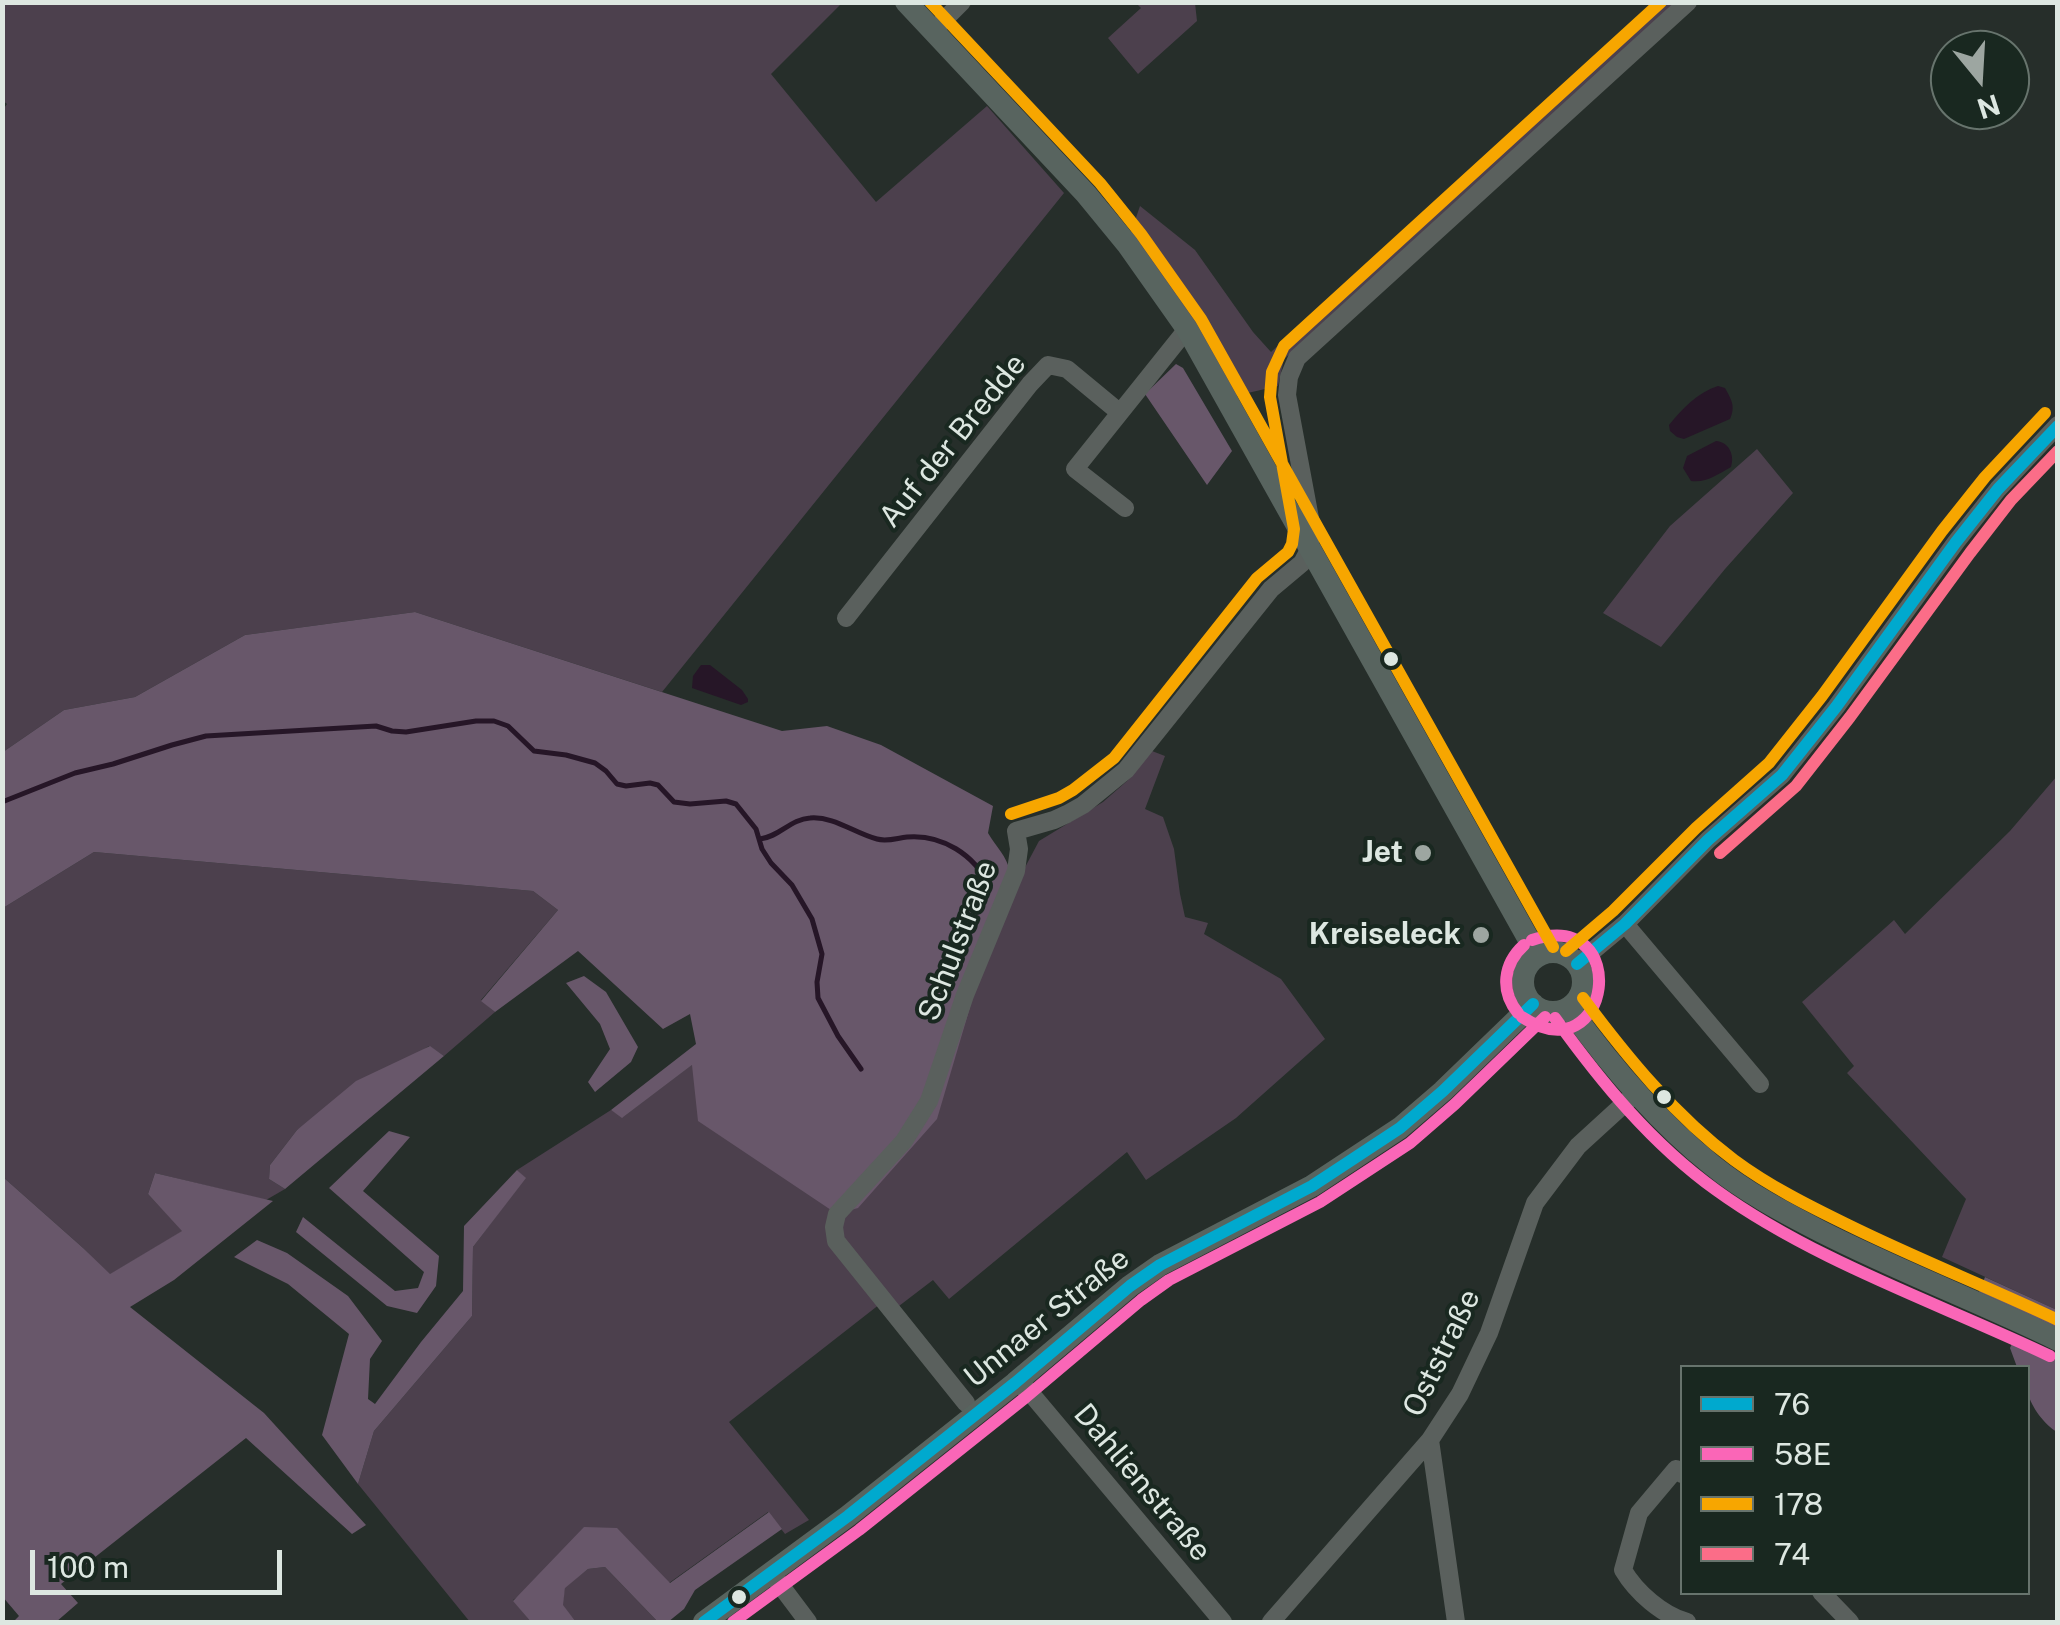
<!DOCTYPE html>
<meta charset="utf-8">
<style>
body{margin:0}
#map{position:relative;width:2060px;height:1625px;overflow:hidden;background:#262e2a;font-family:"Public Sans",sans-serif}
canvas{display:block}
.frame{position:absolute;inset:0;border:5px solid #dde7e1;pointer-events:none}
.legend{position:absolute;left:1680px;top:1365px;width:350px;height:230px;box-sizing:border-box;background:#192820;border:2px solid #67746d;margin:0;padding:12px 18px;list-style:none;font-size:30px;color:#dde7e1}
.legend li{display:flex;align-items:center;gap:20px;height:50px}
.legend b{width:50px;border:2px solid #67746d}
.north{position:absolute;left:1930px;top:30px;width:100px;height:100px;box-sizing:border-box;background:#192820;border:2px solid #67746d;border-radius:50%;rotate:162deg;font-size:28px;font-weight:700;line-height:40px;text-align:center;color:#dde7e1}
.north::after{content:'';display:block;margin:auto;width:35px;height:45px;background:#9da6a1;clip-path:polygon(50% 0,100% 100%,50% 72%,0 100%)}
.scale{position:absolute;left:30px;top:1550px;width:252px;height:45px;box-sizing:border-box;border:5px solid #dde7e1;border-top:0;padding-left:12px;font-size:30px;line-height:35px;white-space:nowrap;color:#dde7e1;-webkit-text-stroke:8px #192820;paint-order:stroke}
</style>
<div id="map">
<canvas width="2060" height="1625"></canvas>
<div class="frame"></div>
<ul class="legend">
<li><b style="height:12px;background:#00a9ce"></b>76</li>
<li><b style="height:12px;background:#fa66b7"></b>58E</li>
<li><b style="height:12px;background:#f7a600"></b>178</li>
<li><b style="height:12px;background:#fb6d88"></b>74</li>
</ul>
<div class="north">N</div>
<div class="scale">100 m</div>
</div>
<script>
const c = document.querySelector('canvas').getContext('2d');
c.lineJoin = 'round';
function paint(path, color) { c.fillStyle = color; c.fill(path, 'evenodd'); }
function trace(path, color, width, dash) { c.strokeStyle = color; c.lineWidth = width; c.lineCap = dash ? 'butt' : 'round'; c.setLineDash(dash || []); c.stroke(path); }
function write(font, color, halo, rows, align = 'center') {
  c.font = font + ' "Public Sans",sans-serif'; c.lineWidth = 8; c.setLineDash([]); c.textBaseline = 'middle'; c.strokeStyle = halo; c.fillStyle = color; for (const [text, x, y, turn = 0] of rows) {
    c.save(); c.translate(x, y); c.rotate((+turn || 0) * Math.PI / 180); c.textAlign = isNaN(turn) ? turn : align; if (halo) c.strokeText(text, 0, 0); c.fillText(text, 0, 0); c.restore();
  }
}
const green = new Path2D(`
 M3 3H842L771 74 876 202 987 106 1064 193 662 692 415 612 245 635 135 697 64 710 3 752 2 111 7 104 2 100Z
 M1136 3H1195L1197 21 1138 74 1108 38 1141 8Z
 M1657 3H1679L1284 359 1278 386 1226 398 1127 244 1140 206 1195 250 1253 332 1271 352 1390 242Z
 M1757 449 1793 493 1725 569 1661 647 1603 613 1670 526Z
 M1152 751 1165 756 1145 809 1163 817 1174 849 1180 894 1185 917 1208 923 1204 934 1281 979 1325 1039 1236 1118 1146 1180 1127 1152 949 1299 933 1280 899 1306 880 1304 729 1422 809 1520 785 1534 768 1512 669 1583 617 1529 513 1600 531 1622H470L358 1484 374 1431 472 1316 473 1247 525 1178 517 1170 611 1110 623 1117 693 1064 978 980 1022 873 1039 841 1103 802 1127 781Z
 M2057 776V1310L1942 1257 1966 1199 1847 1073 1854 1066 1802 1002 1894 920 1905 934 2010 831Z
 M94 852 533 891 558 910 481 1000 495 1012 444 1056 429 1046 297 1130 270 1165 269 1179 285 1189 266 1200 155 1173 148 1194 183 1231 109 1275 82 1247 3 1177V908Z
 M605 1567 658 1622H576L562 1605 565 1587 588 1569Z`);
const forest = new Path2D(`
 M1176 364 1183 368 1232 451 1207 485 1145 394Z
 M415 612 782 731 827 726 881 745 993 806 988 833C996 847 1007 856 1010 872L937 1119 858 1208 837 1214 698 1121 692 1065 622 1118 611 1110 696 1044 690 1014 663 1029 578 951 495 1012 481 1001 558 910 533 891 94 852 3 908V752L64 710 135 697 245 635Z
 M584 976 606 992 638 1047 631 1062 595 1092 588 1082 610 1049 600 1024 566 983Z
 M430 1046 444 1056 285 1189 269 1179 270 1165 297 1130 356 1081Z
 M389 1131 410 1137 363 1191 439 1256 436 1286 417 1313 387 1306 296 1232 303 1217 395 1291 418 1288 424 1272 329 1188Z
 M517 1170 526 1178 473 1247 472 1316 374 1431 358 1484 322 1435 349 1334 288 1284 234 1257 257 1240 287 1253 348 1296 382 1341 370 1359 368 1399 375 1404 421 1342 463 1291 464 1226Z
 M155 1173 273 1201 174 1280 130 1307 264 1413 366 1525 352 1534 246 1438 61 1584 78 1603 56 1622H13L19 1616 2 1596 3 1177 82 1247 110 1274 182 1231 148 1194Z
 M1985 1277 2057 1310V1328L1979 1292Z
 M2014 1339 2057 1361V1432C2045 1425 2031 1407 2028 1393 2026 1385 2028 1375 2028 1368L2017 1367 2010 1348Z
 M769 1512 782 1529 695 1590 684 1609 668 1622H658L605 1567 588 1569 565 1588 563 1605 576 1622H531L513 1601 584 1527 617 1528 670 1583Z`);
const water = new Path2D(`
 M1718 386 1725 388C1731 399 1736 406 1730 419L1684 439 1677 437 1670 431 1669 425C1682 409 1698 392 1718 386Z
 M1716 441C1729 442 1735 455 1731 467 1718 474 1707 483 1691 481L1683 468 1687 456Z
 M701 665H710L742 690 748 699V702L741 705 692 688 693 676Z`);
const stream = new Path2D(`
 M2 802 75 773 113 764 172 745 206 736 376 726 392 731 406 732 476 721H494L508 726 534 751 566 755 595 763 606 771 617 784 626 786 650 783 658 785 674 802 690 804 726 801 736 804 756 829 762 849 771 863 792 885 812 919 822 954 817 982 818 998 838 1036 861 1069
 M760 839C779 837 791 819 810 818 834 816 854 833 877 839 887 842 897 838 907 837 942 834 975 855 989 886`);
const minor = new Path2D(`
 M933 31 962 2
 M1125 508 1075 469 1187 329
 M846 618 1030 384 1048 365 1067 369 1119 412
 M1625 924 1760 1084
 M1577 964 1625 924 1708 840 1782 775 1836 707 1956 542 1998 489 2058 425
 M1015 1383 1028 1390 1223 1622
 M966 1403 836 1241 834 1227 837 1214 904 1141 929 1101 965 995 1016 871 1019 849 1016 831 1054 820 1067 814 1083 805 1126 770 1271 589 1302 563 1309 550 1312 529 1287 395 1289 377 1297 358 1688 2
 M1430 1440 1456 1622
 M1682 1474 1676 1469 1639 1513 1623 1570C1636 1592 1662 1615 1687 1622
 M772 1574 808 1622
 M1821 1592 1850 1622
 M1271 1622 1430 1440 1460 1394 1489 1333 1535 1203 1578 1146 1636 1093`);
const major = new Path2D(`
 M906 2 1086 194 1127 244 1187 329 1538 956
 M1523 982a30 30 0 1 1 60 0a30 30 0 1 1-60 0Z
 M1569 1008C1610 1065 1657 1121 1712 1165 1745 1192 1785 1213 1822 1232 1899 1271 1980 1302 2058 1340
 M704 1622 848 1516 1015 1383 1130 1286 1160 1265 1312 1186 1400 1128 1443 1091 1533 1004`);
const bus1 = new Path2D(`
 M1577 964 1625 924 1708 840 1782 775 1836 707 1956 542 1998 489 2058 426
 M704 1622 848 1516 1015 1383 1130 1286 1160 1265 1312 1186 1400 1128 1443 1091 1533 1004`);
const bus2 = new Path2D(`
 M1518 1013C1500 991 1503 964 1524 945
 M1522 1017C1612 1076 1633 907 1532 940
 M1555 1018C1601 1082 1652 1144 1716 1190 1814 1261 1941 1304 2050 1356
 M733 1622 859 1530 1026 1397 1141 1300 1169 1280 1320 1202 1410 1143 1455 1104 1545 1017`);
const bus3 = new Path2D(`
 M930 2 1100 183 1141 234 1201 319 1553 947
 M1011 814 1059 798 1073 790 1114 758 1257 578 1288 552 1292 544 1294 529 1270 397 1272 372 1284 346 1661 2
 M1566 951 1613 911 1696 828 1769 763 1822 696 1942 531 1985 477 2045 413
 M1583 998C1627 1057 1675 1116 1734 1160 1769 1186 1809 1206 1848 1225 1917 1259 1988 1287 2058 1320`);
const bus4 = new Path2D(`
 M1720 853 1796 786 1850 717 1970 553 2011 500 2058 451`);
const markers = [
 [1391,659,9,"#dde7e1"],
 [1423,853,10,"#9da6a1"],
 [1481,935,10,"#9da6a1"],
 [1664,1097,9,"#dde7e1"],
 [739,1597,9,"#dde7e1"]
];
const streetNames = [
 ["Auf der Bredde",953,441,-51],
 ["Schulstraße",958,941,-69],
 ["Unnaer Straße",1047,1318,-39],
 ["Oststraße",1442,1353,-64],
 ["Dahlienstraße",1142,1483,50]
];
const poiNames = [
 ["Jet",1403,853],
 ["Kreiseleck",1461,935]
];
paint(green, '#4c404d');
paint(forest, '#68576a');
paint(water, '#261627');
trace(stream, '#261627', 5);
trace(minor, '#5a605d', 18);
trace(major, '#58645f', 22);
trace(bus1, '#00a9ce', 12);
trace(bus2, '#fa66b7', 12);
trace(bus3, '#f7a600', 12);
trace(bus4, '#fb6d88', 12);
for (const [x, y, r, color] of markers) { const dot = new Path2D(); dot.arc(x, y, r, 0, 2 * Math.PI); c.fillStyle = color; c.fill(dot); trace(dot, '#192820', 4); }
write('30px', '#dde7e1', '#192820', streetNames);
write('bold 30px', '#dde7e1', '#192820', poiNames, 'right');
</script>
